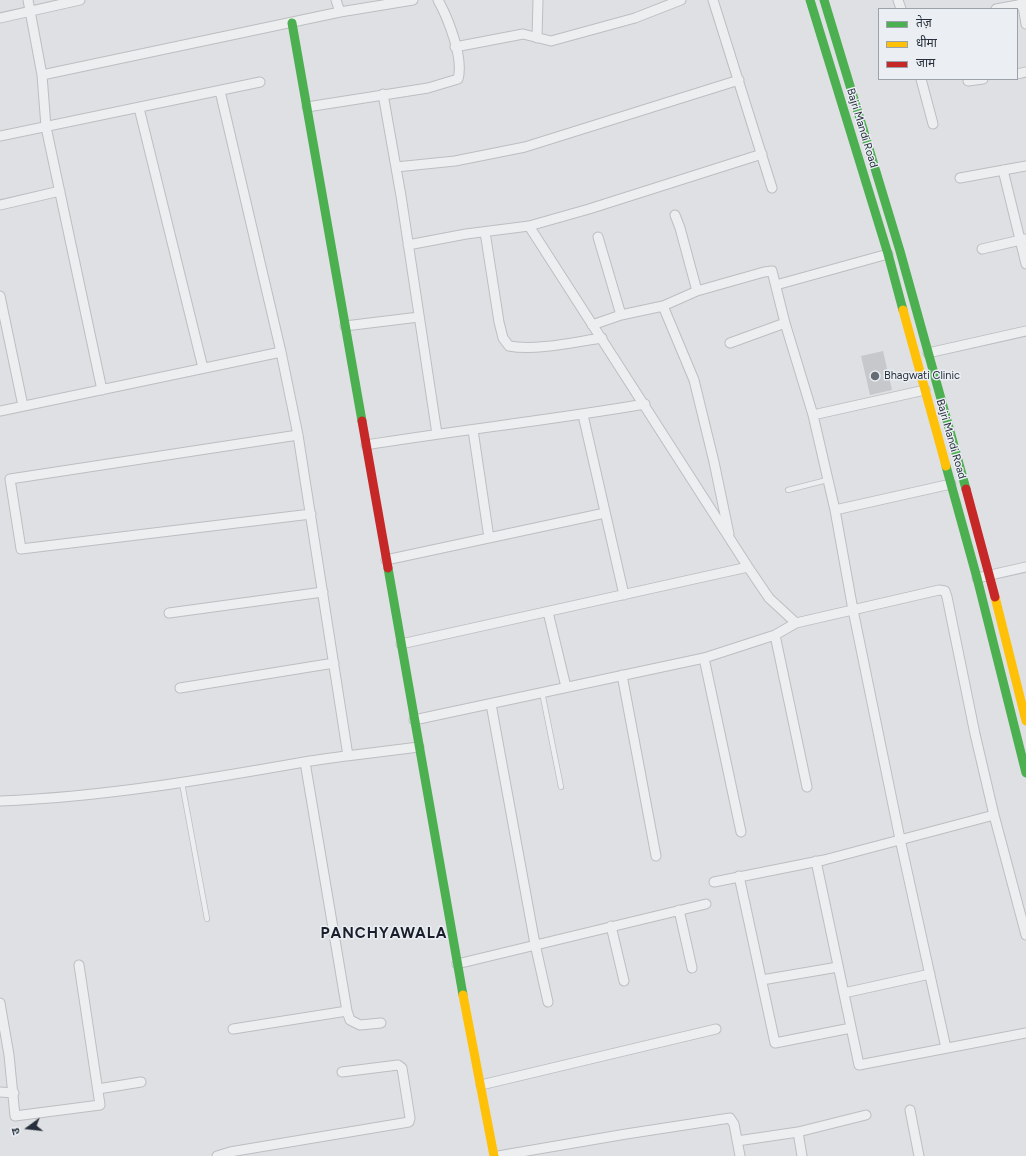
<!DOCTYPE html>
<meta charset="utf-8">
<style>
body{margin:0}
#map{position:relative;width:1026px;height:1156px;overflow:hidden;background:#dee0e3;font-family:Figtree,"Noto Sans Devanagari",sans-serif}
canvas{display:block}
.legend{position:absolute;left:878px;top:8px;width:140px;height:72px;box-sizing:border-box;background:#ebeff3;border:1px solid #9ca2a9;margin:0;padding:5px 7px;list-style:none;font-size:12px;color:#262f3b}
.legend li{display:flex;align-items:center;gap:8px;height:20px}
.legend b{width:20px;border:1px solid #9ca2a9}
.north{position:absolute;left:8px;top:1108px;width:40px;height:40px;-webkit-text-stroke:3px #ebeff3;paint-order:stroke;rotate:255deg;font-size:11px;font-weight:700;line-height:16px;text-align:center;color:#262f3b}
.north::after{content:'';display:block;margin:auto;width:14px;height:18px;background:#262f3b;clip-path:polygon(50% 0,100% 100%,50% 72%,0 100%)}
</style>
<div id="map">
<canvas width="1026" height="1156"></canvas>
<ul class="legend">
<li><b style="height:5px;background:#4caf50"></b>तेज़</li>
<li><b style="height:5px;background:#ffc107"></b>धीमा</li>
<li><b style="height:5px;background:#c62828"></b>जाम</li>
</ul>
<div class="north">उ</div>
</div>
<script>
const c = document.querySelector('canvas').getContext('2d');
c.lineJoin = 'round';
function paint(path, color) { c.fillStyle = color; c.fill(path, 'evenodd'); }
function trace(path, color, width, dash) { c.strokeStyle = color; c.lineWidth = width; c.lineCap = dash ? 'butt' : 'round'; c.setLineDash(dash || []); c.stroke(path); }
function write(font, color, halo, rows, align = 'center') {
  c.font = font + ' Figtree,sans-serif'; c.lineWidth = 3; c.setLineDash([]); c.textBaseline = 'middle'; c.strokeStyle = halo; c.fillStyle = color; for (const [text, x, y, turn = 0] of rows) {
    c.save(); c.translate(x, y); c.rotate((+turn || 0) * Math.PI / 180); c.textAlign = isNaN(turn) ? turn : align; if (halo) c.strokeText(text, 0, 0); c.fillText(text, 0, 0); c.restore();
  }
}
const building = new Path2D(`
 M883 351 892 390 870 395 861 356Z`);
const lane = new Path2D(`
 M788 490 827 480
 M542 692 561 787
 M182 783 207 919`);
const street = new Path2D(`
 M28 0 42 75 46 127 102 390
 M336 0 340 12
 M713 0 772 188
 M898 0 901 9
 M1022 0 1026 24
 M996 9 1023 4
 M0 18 80 0
 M537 38 538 0
 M455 47 523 34 551 41 635 18 681 0
 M1017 74 1026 72
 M42 75 340 12 413 0
 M921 79 933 124
 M968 81 983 79
 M220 91 281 352 298 435 348 756
 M383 94 401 196 437 434
 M307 107 428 88 458 79C464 58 448 18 438 0
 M139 108 203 368
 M0 136 260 82
 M396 167 455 161 525 147 739 80
 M1003 170 1026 264
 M960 178 1026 166
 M0 205 60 191
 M675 215 680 228 697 291
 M529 226 748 567 769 598 796 623
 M485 232 499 322 503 338 509 346C536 351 574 342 602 338
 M598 237 621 315
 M408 245 466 234 529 226 589 209 762 154
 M982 249 1025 239
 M776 285 888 254
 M0 296 23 406
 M663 306 694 380 714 462 729 534
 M592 325 621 315 663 306 697 291 764 272 772 271 785 323 813 415 835 510 853 610 900 839 946 1048
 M345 326 419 317
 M730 343 785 323
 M928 353 1026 331
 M0 411 281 352
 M583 415 624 595
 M813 415 925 390
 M473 430 489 538
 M298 435 10 479 21 549 311 514
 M366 445C459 430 552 420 645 404
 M835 510 951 484
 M386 560 605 513
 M977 578 1026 567
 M548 612 566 687
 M169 613 323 592
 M775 635 807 787
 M401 644 748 567
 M704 658 741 832
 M622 675 656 856
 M180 688 334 663
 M491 704 535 944 548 1002
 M414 720 704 658 775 635 796 623 939 590 945 591 947 597 975 734 994 815 1026 935
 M305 762 347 1011 350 1020 360 1025 381 1023
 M0 801C104 797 208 779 310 761 346 755 383 752 419 747
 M816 861 859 1065 1026 1033
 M739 876 775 1043 851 1028
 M714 882 824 860 994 815
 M679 910 692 968
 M611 926 624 981
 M457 964 706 904
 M762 980 838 967
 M844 993 930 974
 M0 1003 9 1055 15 1116 100 1105 79 965
 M233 1029 347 1011
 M481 1085 716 1029
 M98 1089 141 1082
 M0 1092 14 1093
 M910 1110 919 1156
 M798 1132 802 1156
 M737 1141 798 1132 866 1115
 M217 1156 230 1152 409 1122 410 1118 402 1068 398 1065 342 1072
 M498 1156 626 1134 730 1118 734 1124 740 1156`);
const fast = new Path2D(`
 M810 0 888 254 903 310
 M824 0 900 251 966 489
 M292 23 362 421
 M946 466 977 578 1026 773
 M388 568 463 995`);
const slow = new Path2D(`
 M903 310 946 466
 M995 597 1026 721
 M463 995 494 1156`);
const jam = new Path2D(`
 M362 421 388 568
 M966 489 995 597`);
const markers = [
 [875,376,5,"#666d76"]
];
const streetNames = [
 ["Bajri Mandi Road",862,128,73],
 ["Bajri Mandi Road",951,439,74]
];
const poiNames = [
 ["Bhagwati Clinic",884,376]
];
const districtNames = [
 ["PANCHYAWALA",384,934]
];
paint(building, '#c6c8cb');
trace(lane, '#bcbec1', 6);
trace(street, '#bcbec1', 11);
trace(lane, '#edeef0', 4.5);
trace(street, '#edeef0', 9);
trace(fast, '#4caf50', 9);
trace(slow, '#ffc107', 9);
trace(jam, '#c62828', 9);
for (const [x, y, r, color] of markers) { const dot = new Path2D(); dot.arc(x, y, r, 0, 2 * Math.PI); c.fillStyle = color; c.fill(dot); trace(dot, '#ebeff3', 1.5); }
write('11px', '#262f3b', '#ebeff3', streetNames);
write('11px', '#262f3b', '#ebeff3', poiNames, 'left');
c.letterSpacing = '1px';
write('bold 15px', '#19202b', '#ebeff3', districtNames);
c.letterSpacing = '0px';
</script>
